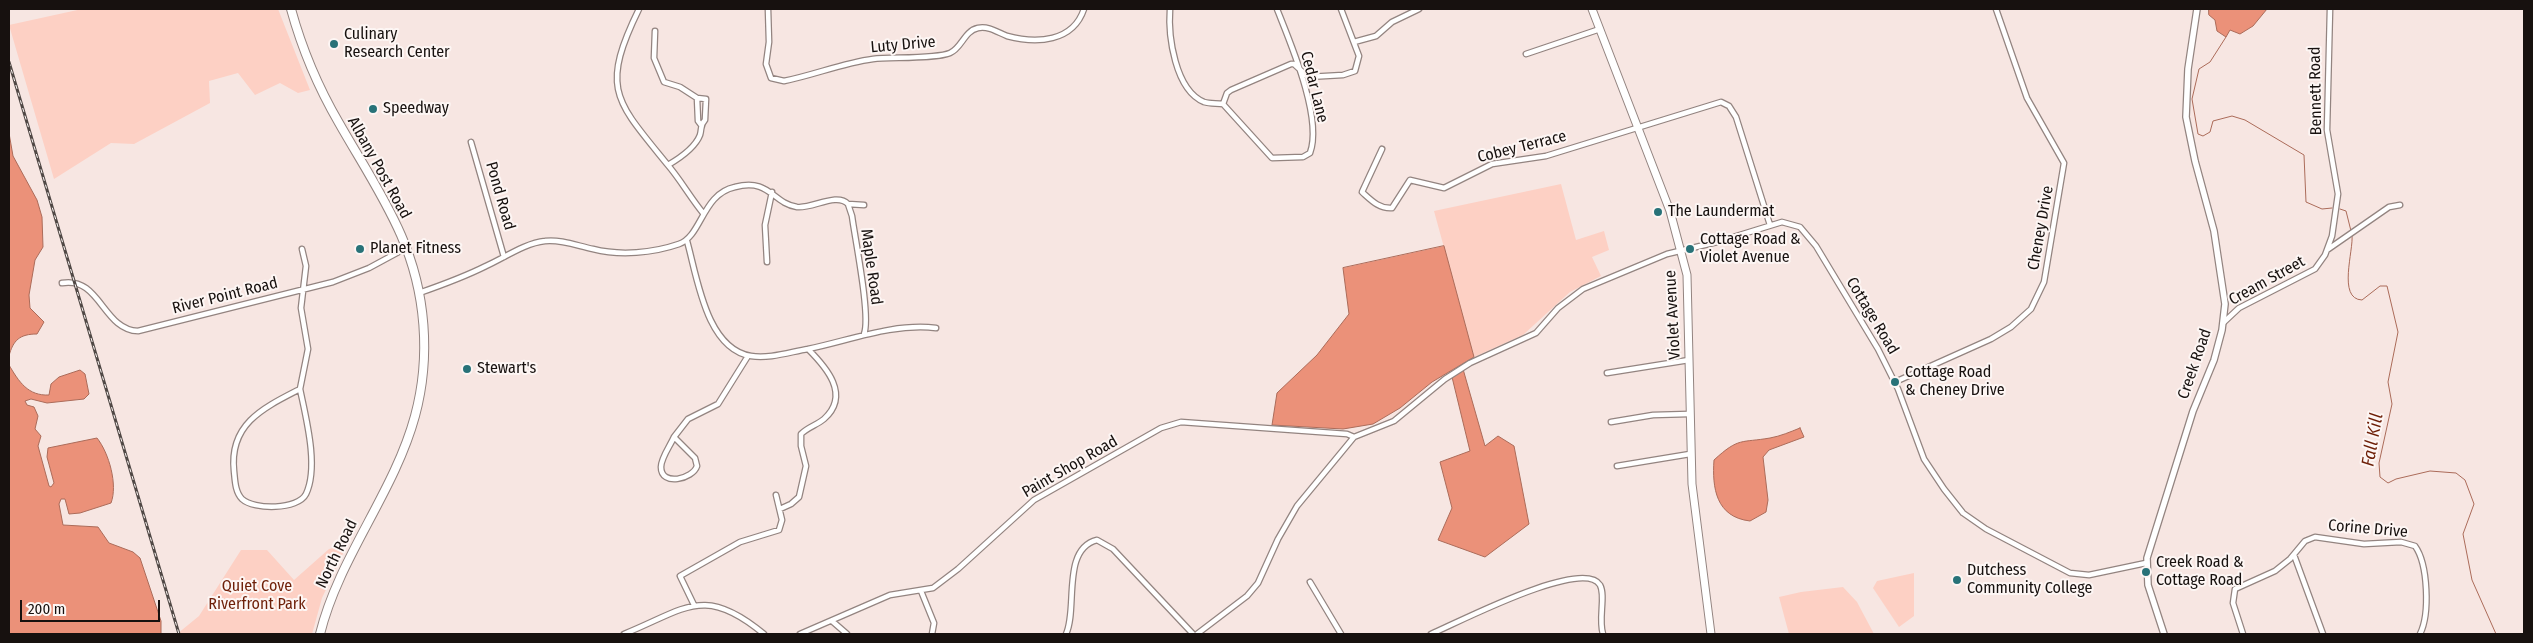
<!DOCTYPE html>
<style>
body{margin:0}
#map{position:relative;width:2533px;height:643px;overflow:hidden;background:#f7e6e2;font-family:"Fira Sans Condensed",sans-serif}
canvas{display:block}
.frame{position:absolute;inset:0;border:10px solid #17110f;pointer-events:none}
.scale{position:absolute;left:20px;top:600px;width:140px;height:22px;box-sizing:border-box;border:2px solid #17110f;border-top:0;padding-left:6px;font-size:15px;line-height:18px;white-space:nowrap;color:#17110f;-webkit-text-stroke:4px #fdf6f4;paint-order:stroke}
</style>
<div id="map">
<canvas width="2533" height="643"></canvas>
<div class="frame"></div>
<div class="scale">200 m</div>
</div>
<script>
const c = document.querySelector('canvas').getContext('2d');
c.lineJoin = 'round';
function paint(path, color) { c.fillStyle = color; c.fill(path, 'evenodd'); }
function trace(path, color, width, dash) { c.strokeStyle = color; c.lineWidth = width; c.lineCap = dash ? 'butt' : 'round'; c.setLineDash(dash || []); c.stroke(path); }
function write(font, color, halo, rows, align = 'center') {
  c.font = font + ' "Fira Sans Condensed",sans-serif'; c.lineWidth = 4; c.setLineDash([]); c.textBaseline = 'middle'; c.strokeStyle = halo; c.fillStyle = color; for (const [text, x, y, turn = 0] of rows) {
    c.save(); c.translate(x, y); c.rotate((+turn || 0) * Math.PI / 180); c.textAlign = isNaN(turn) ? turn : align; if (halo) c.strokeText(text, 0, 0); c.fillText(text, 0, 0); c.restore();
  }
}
const green = new Path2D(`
 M82 9H278L310 90 298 93 280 83 255 95 238 73 209 81 210 103 134 144 111 143 54 179 9 25Z
 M1561 184 1576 240 1604 231 1609 250 1592 257 1601 276 1570 292 1523 335 1474 357 1434 211Z
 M347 545 322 598 312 634H177L199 616 241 550H267L294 580 329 549Z
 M1914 573V616L1899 627 1873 588 1877 581Z
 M1843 587 1857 602 1874 634H1789L1779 597 1801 592Z`);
const water = new Path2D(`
 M2209 9H2267L2253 26 2240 34 2230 30 2226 37 2217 31 2215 20 2209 15Z
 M9 133 13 156 37 200 42 217 43 247 35 260 29 295 30 308 44 322 37 334C20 334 13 340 9 356Z
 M1444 246 1474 357 1432 382 1400 408 1373 424 1343 429 1272 425 1277 393 1317 355 1349 314 1343 268Z
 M9 365C19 382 28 396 49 395L51 384 59 377 80 370 85 374 89 394 84 399 47 403 31 399 25 401 27 405 34 407 38 416 35 429 41 436 38 446 49 486 51 487 54 483 47 457 48 448 97 438C109 453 118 485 111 503L80 513 69 514 65 499H61L59 504 63 525 98 527 109 543 133 552 140 558 161 621V634H9Z
 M1463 369 1485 446 1498 436 1514 446 1529 524 1485 557 1438 540 1452 508 1440 462 1470 451 1452 377Z
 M1800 428 1804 437 1769 450 1763 457 1768 500 1766 512 1750 521C1716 517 1712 488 1714 460 1739 437 1741 443 1770 438 1781 436 1790 432 1800 428Z`);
const stream = new Path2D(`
 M2226 37 2210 62 2199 69 2192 99 2198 134 2203 136 2210 132 2213 121 2232 116 2245 120 2304 155 2306 202 2322 209 2332 208
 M2340 209 2346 211 2351 231
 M2352 235C2354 250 2337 299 2362 300L2380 286H2387L2398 332 2388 382 2392 404 2379 463 2380 477 2388 483 2396 479 2430 471 2456 473 2465 480 2474 504 2463 534 2472 580 2496 634`);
const minor = new Path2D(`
 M639 9C600 89 615 100 667 164 680 179 690 197 703 213
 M768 9 769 42 766 64 771 78 784 81C814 75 843 63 873 59 891 57 936 59 950 53 962 48 964 31 978 28 989 26 997 32 1007 36 1037 44 1073 42 1084 9
 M1170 9C1168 36 1175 90 1204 102 1210 104 1217 103 1223 104L1272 158 1303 157 1310 153C1323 118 1290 42 1277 9
 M655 31 654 58 664 82 680 87 697 98 706 99 705 120C700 125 702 128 700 135 695 148 680 158 668 165
 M1354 42 1376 36 1392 22 1419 9
 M1526 54 1600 29
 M697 98 698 121 701 125
 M1223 104 1227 93 1231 90 1291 64H1294L1308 77 1343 75 1355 71 1359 56 1341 9
 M471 142 504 257
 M1382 149 1362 192C1371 200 1379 209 1392 208L1410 180 1444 188 1492 164 1546 156 1721 102 1729 106 1736 117 1770 225
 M848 204 852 216C855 239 871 317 864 334
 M687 241C697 276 706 349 751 356 769 359 790 352 808 349 826 367 851 395 824 419 817 425 808 427 801 434V446L806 466 799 497 791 504 780 509
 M2327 250 2389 207 2400 205
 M767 262 765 225 772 192
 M62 283C100 276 103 330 138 331L333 282 369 268 406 248
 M419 293C442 285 464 277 486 266 504 258 525 243 545 241 561 239 578 246 593 249 620 256 653 253 679 244 702 236 702 194 735 187 770 178 772 203 797 207 812 209 837 192 848 204L864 205
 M2223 323 2239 308 2315 269 2325 255 2332 236 2338 194 2327 130 2330 9
 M808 349C851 340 893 323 936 328
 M1607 373 1689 360
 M1895 382 1991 339 2011 327 2031 309 2044 282 2064 163 2027 98 1996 9
 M300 389C306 418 319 467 306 494 298 510 254 510 242 499 235 492 235 480 234 471 229 424 263 408 300 389Z
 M300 389 308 349 301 308 306 266 302 249
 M1611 422 1653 415 1689 414
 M674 437 695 458 697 466C693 479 661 487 661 467 661 458 670 446 674 437Z
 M674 437 688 419 718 404 748 356
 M1617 466 1690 454
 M2294 555 2323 634
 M1310 582 1341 634
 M921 591 934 623 932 634
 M694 605 680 576 740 542 779 530 782 520 776 495
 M832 621 847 634
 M624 634C686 609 704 584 764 634
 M800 634 890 595 933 588 958 569 1034 500 1161 428 1181 422 1347 434 1354 437
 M1066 634C1078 609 1061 549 1097 540L1113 549 1193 634
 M1197 634 1247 596 1258 583 1278 539 1297 506 1354 437 1394 421 1445 379 1470 363 1536 333 1558 308 1583 289 1667 254 1717 242 1782 222 1800 227 1816 246 1878 349 1898 389 1924 459 1944 489 1963 513 1986 529 2070 573 2089 575 2146 563
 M1431 634C1455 624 1583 557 1600 585 1606 596 1598 619 1603 634
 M2243 634 2233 603 2235 589 2275 571 2290 559 2305 541 2315 537 2364 544 2401 542 2415 546C2428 564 2430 614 2420 634`);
const tertiary = new Path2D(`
 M2164 634 2148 585 2147 558 2193 411 2214 360 2222 330 2225 304 2214 231 2195 161 2186 117 2188 69 2197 9`);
const primary = new Path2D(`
 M1592 9 1670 211 1687 275 1692 484 1711 634`);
const trunk = new Path2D(`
 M291 9C302 49 318 87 339 123 360 160 384 196 401 235 426 292 431 357 415 416 394 493 339 557 320 634`);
const rail = new Path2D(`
 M9 62 179 634`);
const markers = [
 [334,44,5,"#287278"],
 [373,109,5,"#287278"],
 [1658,212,5,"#287278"],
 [360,249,5,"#287278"],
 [1690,249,5,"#287278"],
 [467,369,5,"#287278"],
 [1895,382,5,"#287278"],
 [2146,572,5,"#287278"],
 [1957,580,5,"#287278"]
];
const poiNames = [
 ["Culinary",344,35],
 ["Research Center",344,53],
 ["Speedway",383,109],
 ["The Laundermat",1668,212],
 ["Cottage Road &",1700,240],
 ["Violet Avenue",1700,258],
 ["Planet Fitness",370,249],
 ["Stewart's",477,369],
 ["Cottage Road",1905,373],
 ["& Cheney Drive",1905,391],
 ["Creek Road &",2156,563],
 ["Cottage Road",2156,581],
 ["Dutchess",1967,571],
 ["Community College",1967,589]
];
const streetNames = [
 ["Luty Drive",903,45,-5],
 ["Cedar Lane",1314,87,76],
 ["Bennett Road",2316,91,-91],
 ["Cobey Terrace",1522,147,-14],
 ["Albany Post Road",379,168,61],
 ["Pond Road",500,196,74],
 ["Cheney Drive",2041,228,-80],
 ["Maple Road",871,267,82],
 ["Cream Street",2267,281,-29],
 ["River Point Road",225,296,-14],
 ["Violet Avenue",1673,315,-93],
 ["Cottage Road",1872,316,59],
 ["Creek Road",2195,364,-71],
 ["Paint Shop Road",1070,467,-30],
 ["Corine Drive",2368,529,5],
 ["North Road",337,554,-64]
];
const parkNames = [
 ["Quiet Cove",257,587],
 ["Riverfront Park",257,605]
];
const waterNames = [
 ["Fall Kill",2373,440,-80]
];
paint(green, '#fdd0c4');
paint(water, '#eb9179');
trace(water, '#ab6b59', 1);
trace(stream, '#ab6b59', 1);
trace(minor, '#938480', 7);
trace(tertiary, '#938480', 8);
trace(primary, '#938480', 9);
trace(trunk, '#938480', 10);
trace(minor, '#fff', 4.5);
trace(tertiary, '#fff', 5.5);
trace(primary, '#fff', 7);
trace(trunk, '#fff', 8);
trace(rail, '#504845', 3);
trace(rail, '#fdf6f4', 1, [4]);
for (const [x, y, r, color] of markers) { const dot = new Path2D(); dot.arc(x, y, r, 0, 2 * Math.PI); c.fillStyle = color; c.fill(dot); trace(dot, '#fdf6f4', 2); }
write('16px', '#17110f', '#fdf6f4', poiNames, 'left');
write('16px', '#17110f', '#fdf6f4', streetNames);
write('16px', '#6e1f08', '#fdf6f4', parkNames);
write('italic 18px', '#6d1e06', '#fdf6f4', waterNames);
</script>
